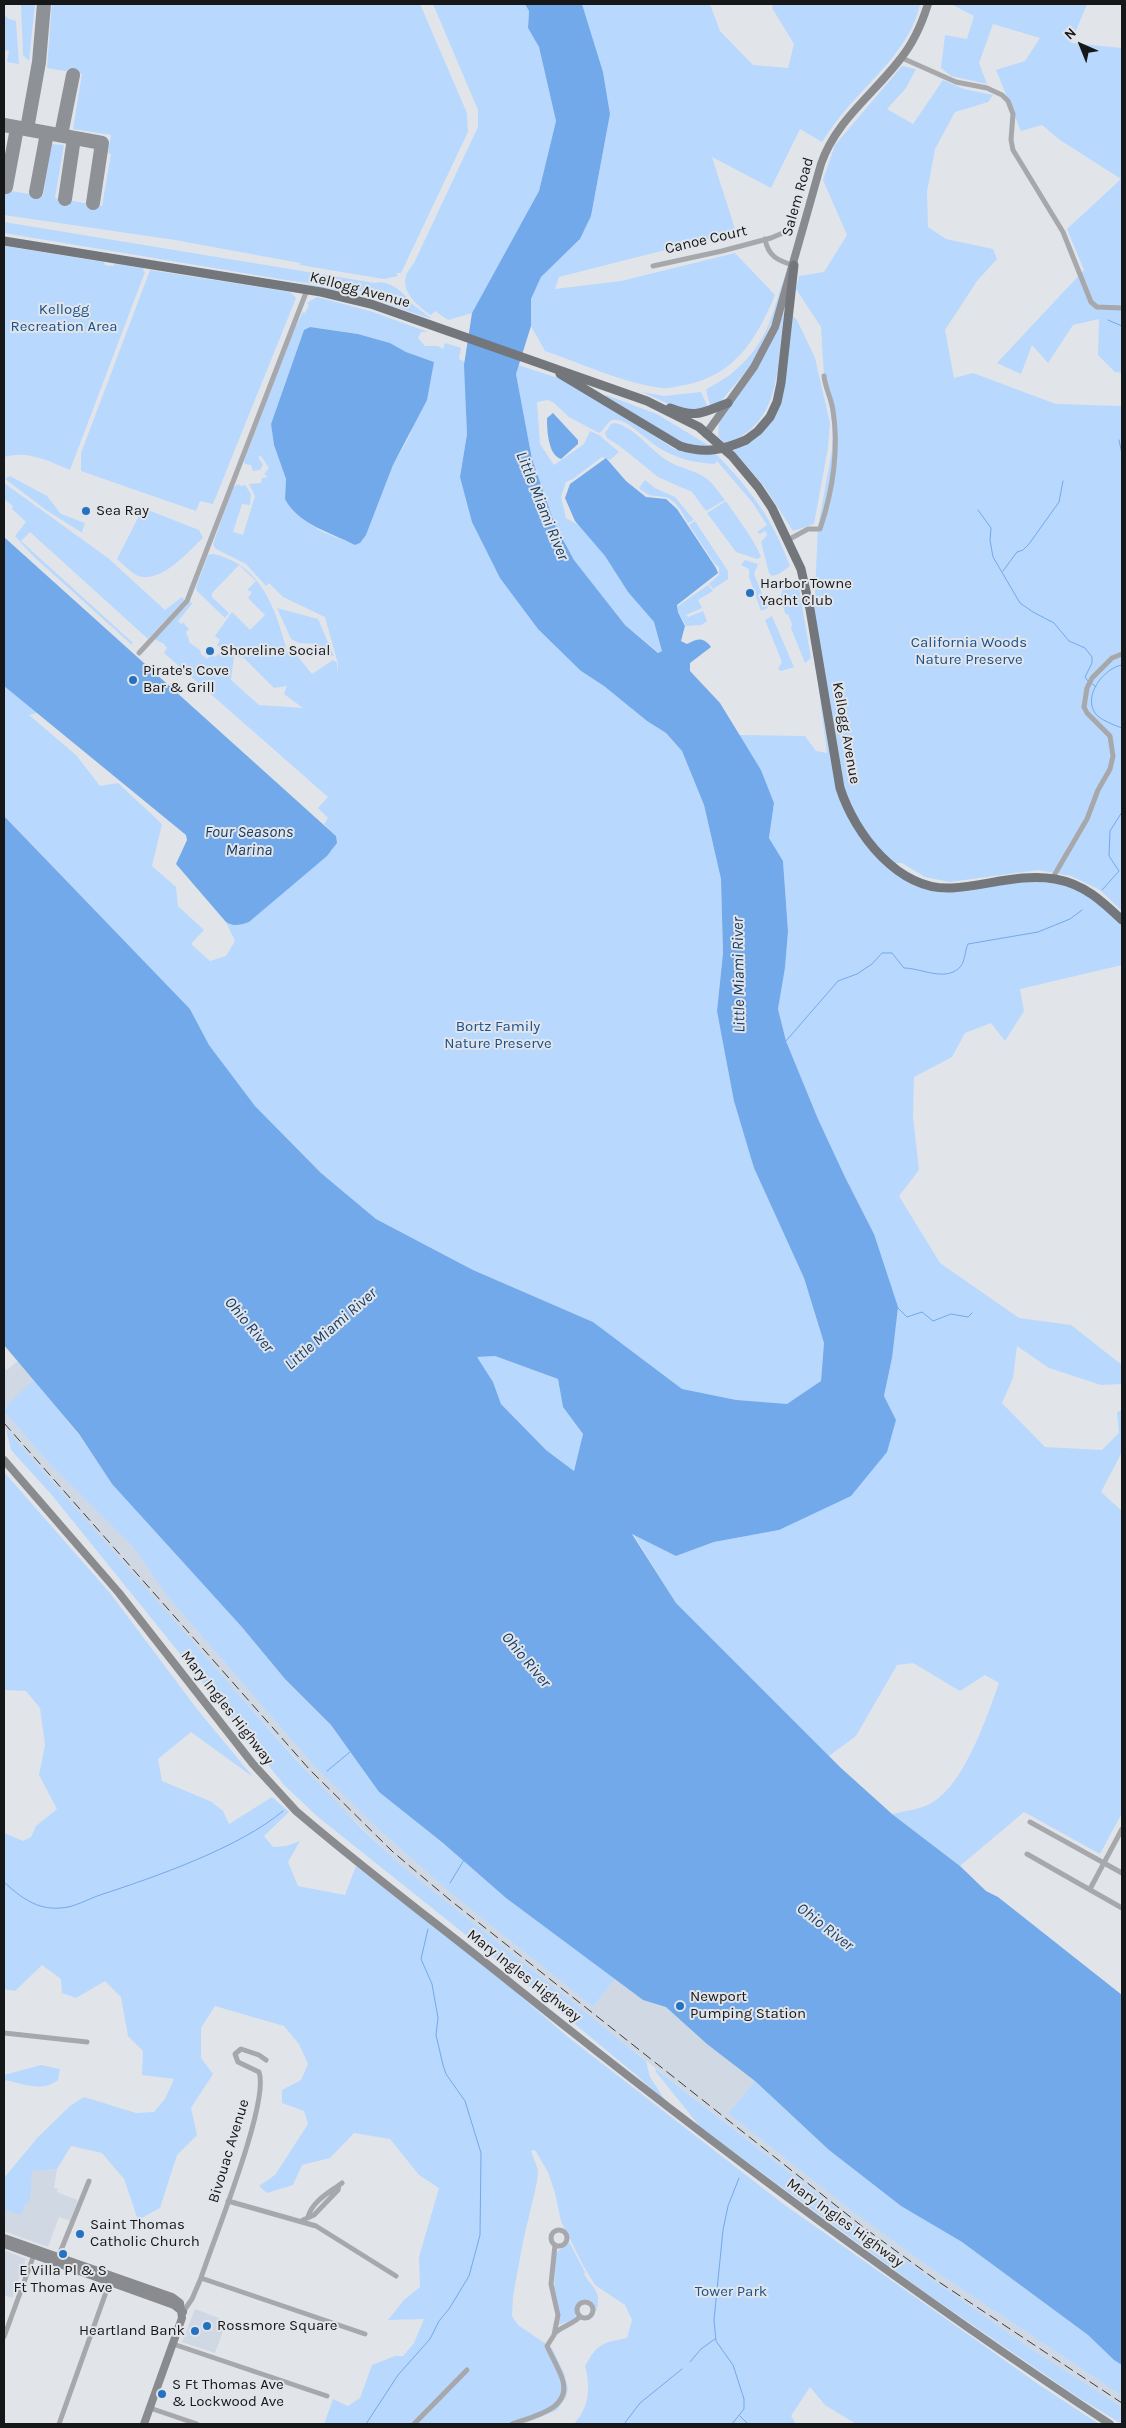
<!DOCTYPE html>
<style>
body{margin:0}
#map{position:relative;width:1126px;height:2428px;overflow:hidden;background:#e1e5ea;font-family:Karla,sans-serif}
canvas{display:block}
.frame{position:absolute;inset:0;border:5px solid #161719;pointer-events:none}
.north{position:absolute;left:1056px;top:20px;width:50px;height:50px;-webkit-text-stroke:4px #e1e5ea;paint-order:stroke;rotate:316deg;font-size:14px;font-weight:700;line-height:20px;text-align:center;color:#161719}
.north::after{content:'';display:block;margin:auto;width:18px;height:22px;background:#161719;clip-path:polygon(50% 0,100% 100%,50% 72%,0 100%)}
</style>
<div id="map">
<canvas width="1126" height="2428"></canvas>
<div class="frame"></div>
<div class="north">N</div>
</div>
<script>
const c = document.querySelector('canvas').getContext('2d');
c.lineJoin = 'round';
function paint(path, color) { c.fillStyle = color; c.fill(path, 'evenodd'); }
function trace(path, color, width, dash) { c.strokeStyle = color; c.lineWidth = width; c.lineCap = dash ? 'butt' : 'round'; c.setLineDash(dash || []); c.stroke(path); }
function write(font, color, halo, rows, align = 'center') {
  c.font = font + ' Karla,sans-serif'; c.lineWidth = 4; c.setLineDash([]); c.textBaseline = 'middle'; c.strokeStyle = halo; c.fillStyle = color; for (const [text, x, y, turn = 0] of rows) {
    c.save(); c.translate(x, y); c.rotate((+turn || 0) * Math.PI / 180); c.textAlign = isNaN(turn) ? turn : align; if (halo) c.strokeText(text, 0, 0); c.fillText(text, 0, 0); c.restore();
  }
}
const built = new Path2D(`
 M40 1343 56 1360 4 1409V1369L7 1370Z
 M4 1411 46 1460 134 1548 167 1596 315 1767 377 1828 453 1895 593 2007 615 1979 643 2000 679 1987 694 2032 755 2081 728 2113 849 2209 933 2270 1122 2396V2407L1030 2348 876 2240 593 2019 402 1866 332 1799 182 1631 4 1427Z
 M57 2169 54 2188 58 2189 57 2192 77 2200V2203L70 2221 59 2217 48 2247 4 2231V2183L32 2171Z
 M4 2250 26 2259 12 2298 4 2295Z
 M195 2309 219 2318 218 2323 225 2326 215 2353 182 2342Z`);
const green = new Path2D(`
 M21 4H35L29 61 23 55Z
 M52 4H420L467 113 468 132 401 273H396L398 276 384 279 300 265V263L175 240 4 215V190L43 196 52 144 64 145 55 198 102 206 111 154 108 153 111 135 73 129 82 74 47 68Z
 M433 4H525L529 11 528 28 539 47 556 121 539 191 472 313 448 320 435 311 431 315C419 307 401 293 406 276 407 272 411 267 414 263L478 127V110Z
 M582 4H710L720 31 753 65 788 68 794 44 772 8 773 4H920C911 46 875 76 848 107 838 118 830 130 822 142L800 129 771 188 712 157 736 232 559 277 555 289 621 281 735 253 775 295C757 339 734 376 685 385 678 386 669 389 662 388 622 383 583 364 545 351L531 326V299L541 277 580 239 591 216 610 114 603 72Z
 M951 4H1087L1071 43 1122 48V373L1115 372 1098 355 1099 319 1073 325 1048 363 1032 345 1021 374 997 363 1084 270 1067 229 1121 179 1060 140 1042 125 1021 131 996 70 1025 61 1040 38 993 24 979 63 987 84 951 76 941 68 945 35 967 39 974 16Z
 M4 10V15L9 19 16 21 19 64 7 62 9 51 4 50Z
 M902 66 916 69 906 88 887 109 913 124 943 80 964 89 993 95 988 102 955 112 935 149 927 192 928 227 946 239 993 249 997 259 977 281 945 330 954 378 973 373 1056 404 1122 406V911L1100 890 1071 876 1038 870 950 882 925 877 902 863H891L938 887 1031 878 1067 882 1122 920V965L1020 989 1024 1011 1005 1041 991 1023 965 1033 952 1057 914 1077 913 1117 919 1170 899 1196 940 1263 1019 1318 1071 1325 1122 1365V1384L1101 1385 1049 1368 1017 1346 1013 1378 1002 1403 1045 1447 1102 1450 1119 1433 1117 1412 1122 1410V1452L1101 1492 1122 1511V1813L1100 1854 1024 1812 960 1866 892 1814C905 1811 923 1809 933 1802 964 1784 987 1717 999 1683L985 1675 960 1691 913 1663 897 1665 856 1736 829 1756 676 1603 632 1532 676 1556 714 1542 779 1530 896 1420 884 1396 892 1358 874 1234 845 1177 818 1119 786 1041 778 1009 785 968 788 931 783 861 769 838 774 803 761 770 739 735 805 736 816 751 827 753 817 676 814 613 818 527 832 450 833 427 824 376 821 327 796 289 799 276 824 272 847 235 823 180 835 145Z
 M4 222 375 283C388 279 402 291 410 301L392 303 387 301 388 298 341 287 292 281 4 233Z
 M4 246 104 262 105 265 113 266 115 264 144 268 143 271 145 272 70 470C48 461 28 450 4 457Z
 M150 270 290 292 296 298 213 504 200 501 196 511 81 471V453Z
 M787 270 775 315 759 350 751 365 722 400 711 409 706 390C714 384 724 380 732 373 771 341 771 313 787 270Z
 M295 282 341 290 392 305 411 303 432 319 365 297Z
 M317 297 370 311 428 332H421L418 338 425 346H438L443 349 445 343 461 348 459 359 465 362 467 434 460 477 581 671 604 686 647 721 666 733 682 751 704 805 721 879 723 953 717 1011 754 1168 804 1278 824 1343 821 1381 732 1450 593 1322 473 1270 376 1219 321 1173 255 1106 209 1045 190 1009 4 816V686L37 713 29 715 76 755 100 786 118 783 162 824 152 866 176 887 178 906 204 930 191 944 210 961 226 956 235 941 226 922C234 927 240 925 249 922L333 849 336 836 324 824 328 818 318 808 328 797 164 653 167 648 164 644 154 639 191 601 192 604 178 621 181 624 185 622 184 624 189 629 186 632 190 643 200 650 201 654 207 659 212 654 215 657 222 651 217 645 220 640 215 636 232 612 250 630 265 615 248 598 252 592 247 590 256 581 239 565 212 593V597L229 613 225 618 197 591 196 587 208 555C214 552 220 556 226 558 264 572 278 616 287 652L295 653 312 674 333 660 337 663 338 674V664L325 617 283 597 269 583 266 586 246 564 216 549 213 544 233 487 239 484 240 486 245 485 251 494 250 505 242 504 233 532 243 535 255 496 249 484 261 483 262 478 268 477 264 474 269 468 261 456 258 457 263 465 260 470 253 471 251 465 245 464 244 461 292 334 303 312 305 313 309 305 307 303ZM310 327 358 334 390 343 406 352 434 362 409 437 393 465 366 535 360 543 355 545C346 540 337 538 328 534 313 529 295 511 285 499L286 479 274 445 271 424 304 330ZM234 656 244 658 274 688 287 686 284 694 303 708 259 705 231 680Z
 M783 313H784C776 365 784 423 725 444L718 436 719 421Z
 M791 314 797 320 815 358 830 423 828 448 814 524 793 531 764 486 732 449 774 414Z
 M518 365 561 379 579 388 676 450 694 454H716C750 489 773 519 790 566L779 574 772 576 769 573 761 542 767 535 765 531 760 534 757 532 767 525 752 502 717 461 715 464C690 463 667 456 647 439 639 433 624 418 613 420 607 421 605 430 599 433L569 417 554 403 548 400 537 402 540 444 554 465 584 444 590 431 599 435 619 452 610 460 602 457 573 479 566 482 561 497 566 518 580 526 605 556 628 592 654 622 663 651 659 653 625 625 574 560 555 525 532 459 516 374Z
 M642 392 664 396 701 392 709 410H682Z
 M606 395 657 414 708 445 706 448 680 444 605 397Z
 M615 423C635 427 651 451 668 461 681 469 696 470 707 479 714 484 719 493 725 500L706 511 692 492 658 477 621 447 607 438 605 433 611 424Z
 M10 476 47 496 61 514 85 523 82 532 84 534 46 510 5 479Z
 M645 480 655 488 675 497 694 520 688 523C683 514 676 499 664 497 651 495 650 498 639 488Z
 M4 483 108 558 165 610 182 597 184 600 148 639 30 532 21 541 133 643 131 644 33 556 15 536 26 522 12 509 13 506 4 499Z
 M726 501C737 518 755 540 761 557L757 559 736 552 707 513Z
 M143 508 199 530 203 538C187 552 163 583 138 576 131 573 123 564 117 559Z
 M695 521 728 571V579L713 589 709 584 719 575V567L714 563 689 525Z
 M745 560 758 564 754 574 768 608 761 611 749 577V569L741 565Z
 M708 585 713 591 698 600 702 608 686 615 688 617 703 611 707 621 701 625 686 626 678 611V606Z
 M783 588H799L811 658 805 663 791 628 792 624 788 614 786 615 780 599Z
 M277 608 318 619 334 656 325 654 316 644 299 643 291 639Z
 M772 616 794 667 781 671 778 669 782 662 765 620Z
 M495 1356 558 1379 563 1407 583 1434 574 1471 546 1450 501 1404 493 1382 476 1357Z
 M34 1380 79 1435 112 1484 241 1626 285 1679 331 1725 379 1792 443 1843 506 1898 615 1979 593 2007 453 1895 377 1828 315 1767 167 1596 134 1548 46 1460 4 1411 11 1401Z
 M6 1429 297 1761 361 1828 402 1866 646 2061 650 2077 667 2103 635 2074 511 1971 318 1817 284 1785 177 1650 51 1494 11 1450Z
 M4 1472 110 1593 197 1709 253 1777 191 1732 158 1759 162 1781 212 1802 223 1811 229 1824 272 1797 289 1812 264 1836 273 1847 286 1846 300 1841 288 1862 298 1886 345 1895 356 1866 502 1980 568 2037 782 2203 1041 2386 1099 2424H856L825 2405 810 2387 791 2416 796 2424H574C589 2407 591 2388 585 2366 598 2343 602 2343 627 2338L632 2320 625 2305 595 2285 584 2267 561 2221 555 2193 548 2172 535 2150 531 2151 538 2170 537 2182 523 2242 513 2296 512 2316 518 2325 552 2348 564 2373 568 2389 566 2397 557 2410 524 2424H324L333 2399 348 2406 360 2398 372 2365 395 2356H403L414 2343 424 2319 388 2320 404 2300 420 2287 419 2257 439 2188 419 2175 390 2139 354 2133 330 2158 302 2165 293 2185 267 2193 259 2186 275 2175 308 2124 304 2111 282 2103V2090L301 2080 308 2064 299 2044 284 2026 215 2006 201 2028V2058L213 2074 191 2108 197 2135 177 2155 160 2208 138 2220 124 2179 102 2153 71 2146 57 2169 32 2171C32 2175 30 2201 29 2203L26 2202 21 2215 4 2209V2178L38 2137 70 2106 84 2097 136 2113 154 2112 165 2099 174 2079 142 2075 143 2051 128 2036 121 1997 105 1981 76 1998 62 1993 61 1979 42 1965 15 1991 4 1989V1833L23 1841 31 1837 36 1826 57 1809 39 1775 45 1745 40 1708 26 1691 4 1690Z
 M41 2065 60 2069 58 2080C41 2093 23 2083 4 2080V2075Z
 M655 2068 876 2240 1030 2348 1122 2407V2424L1076 2396 926 2293 701 2128 656 2072Z
 M755 2081 829 2150 901 2206 962 2242 1088 2335 1114 2360 1122 2365V2396L933 2270 849 2209 728 2113Z
 M569 2242 585 2272 584 2274C592 2288 603 2291 596 2312L591 2301C575 2295 577 2310 575 2319L559 2325 560 2312 554 2292 555 2254Z`);
const water = new Path2D(`
 M525 4H582L603 72 610 114 591 216 580 239 541 277 531 299V326L516 374 532 459 555 525 574 560 625 625 658 653 662 651 654 622 628 592 605 556 575 521 565 498 570 484 606 458 626 481 646 497 666 499 677 509 716 568 718 573 677 605 678 612 685 626 681 641 687 644C697 639 703 636 711 647L690 663V671L720 703 761 770 774 803 769 838 783 861 788 931 785 968 778 1009 786 1041 818 1119 845 1177 874 1234 898 1307 892 1358 884 1396 896 1420 887 1452 851 1496 779 1530 714 1542 676 1556 632 1534 676 1603 841 1768 892 1814 960 1866 986 1891 998 1897 1122 1995V2365L1114 2360 1088 2335 962 2242 901 2206 829 2150 755 2081 707 2044 666 2007 643 2000 506 1898 443 1843 379 1792 331 1725 285 1679 241 1626 112 1484 79 1434 4 1345V816L190 1009 209 1045 255 1106 321 1173 376 1219 473 1270 593 1322 682 1389 736 1400 787 1404 821 1381 824 1343 804 1278 754 1168 734 1101 717 1011 723 953 721 879 704 805 682 751 666 733 647 721 604 686 581 671 538 629 500 578 472 522 460 477 467 434 464 365 472 313 539 191 556 121 539 47 528 28 529 11ZM495 1356 558 1379 563 1407 583 1434 574 1471 546 1450 501 1404 493 1382 477 1357Z
 M310 327 358 334 390 343 406 352 434 362 427 400 393 465 366 535 360 543 355 545C330 532 299 525 285 499L286 479 274 445 271 424 304 330Z
 M553 413 578 440V444L561 459C548 455 547 430 547 418Z
 M4 537 336 836 337 843 327 856 249 922C240 925 234 927 226 922L176 864 187 840 186 835 4 686Z`);
const stream = new Path2D(`
 M1108 320 1122 326
 M1119 440 1122 454
 M978 510 991 528 990 540 993 557 1020 603 1033 612 1054 623 1069 641 1085 648 1092 657V663L1085 677 1088 681
 M1003 571 1017 552 1023 550 1029 544 1059 502 1063 481
 M1122 665C1104 668 1083 695 1095 713 1100 720 1114 725 1122 728
 M1091 683 1096 687
 M1102 890 1119 871 1109 856 1110 831 1122 812
 M786 1041 838 981 857 974 872 964 882 953H892L904 968C921 968 947 983 961 966 965 961 965 950 968 944L1038 932 1070 919 1082 910
 M897 1307 907 1317 922 1312 933 1321 951 1314 968 1317 972 1313
 M327 1771 350 1752
 M4 1882C20 1897 37 1910 60 1908 73 1908 88 1899 100 1895 155 1877 239 1848 283 1811
 M450 1883 464 1860
 M690 2362 701 2349 715 2339
 M740 2416 748 2424
 M366 2424 398 2375 430 2339 439 2321 449 2309 469 2276 480 2235 481 2153 465 2101 446 2074 443 2065 436 2035 438 2018 432 1984 421 1959 428 1929
 M624 2424 640 2403 682 2369
 M732 2424 744 2409V2399L733 2365 716 2341 714 2320 723 2230 728 2206 739 2178`);
const taxiway = new Path2D(`
 M4 125 102 143 93 203
 M27 129 39 62 44 4
 M61 135 73 75
 M6 187 17 128
 M36 192 47 133
 M65 199 74 138`);
const street = new Path2D(`
 M902 58 956 82 987 88 1002 95 1008 101 1013 114 1011 140 1013 150 1063 232 1091 302 1097 307 1122 308
 M765 239C768 256 778 261 793 265
 M653 266 722 251 771 238 785 232
 M788 540 808 529H820C833 490 839 450 833 410 831 398 825 387 824 376
 M139 653 187 601 307 290
 M1052 879 1087 819 1098 790 1110 769 1113 756 1110 736 1087 713 1084 707 1087 688 1092 678 1112 658 1122 654
 M1030 1822 1122 1873
 M1027 1854 1122 1908
 M1090 1889 1122 1829
 M4 2033 87 2042
 M228 2201 316 2226 396 2276
 M308 2217C312 2201 330 2192 342 2183
 M303 2220 314 2215 338 2190 339 2185
 M551 2238a8 8 0 1 1 16 0a8 8 0 1 1-16 0Z
 M57 2260 89 2181
 M201 2278 365 2334
 M577 2310a8 8 0 1 1 16 0a8 8 0 1 1-16 0Z
 M183 2312 192 2299 201 2278C213 2241 270 2102 259 2072L238 2062 235 2054 241 2049 259 2055 266 2060
 M555 2333C562 2326 576 2323 580 2316
 M4 2337 35 2252
 M173 2344 327 2396
 M150 2408 197 2424
 M59 2424 110 2281
 M414 2424 467 2370
 M512 2424C534 2416 573 2409 562 2378 558 2367 552 2357 547 2346L554 2335 558 2315 551 2284 555 2245`);
const secondary = new Path2D(`
 M706 434 754 367 775 327 821 164C836 120 874 94 901 58 914 42 922 23 928 4
 M4 1460 119 1593 253 1764 296 1811C366 1871 440 1926 512 1984 705 2139 903 2288 1110 2424
 M4 2238 172 2297 180 2303 182 2318 144 2424
 M4 2244 174 2305 183 2312`);
const primary = new Path2D(`
 M4 241 321 292 371 304 647 401 699 427 732 456 758 487 772 508 801 569 810 609 840 788C855 834 898 891 952 888 986 886 1021 873 1055 879 1084 884 1102 901 1122 920
 M560 374 680 446
 M670 408C698 419 702 412 728 403
 M746 440 758 431 770 417 777 402 781 383 794 265`);
const rail = new Path2D(`
 M4 1423 310 1770 393 1852 450 1900 863 2227 939 2282 1122 2403`);
const primaryBridge = new Path2D(`
 M680 446C705 454 723 450 746 440`);
const markers = [
 [86,511,5,"#2672c2"],
 [750,593,5,"#2672c2"],
 [210,651,5,"#2672c2"],
 [133,680,5,"#2672c2"],
 [680,2006,5,"#2672c2"],
 [80,2234,5,"#2672c2"],
 [63,2254,5,"#2672c2"],
 [207,2326,5,"#2672c2"],
 [195,2331,5,"#2672c2"],
 [162,2394,5,"#2672c2"]
];
const streetNames = [
 ["Salem Road",798,197,-74],
 ["Canoe Court",706,240,-13],
 ["Kellogg Avenue",360,290,15],
 ["Kellogg Avenue",846,733,80],
 ["Mary Ingles Highway",227,1708,52],
 ["Mary Ingles Highway",524,1976,38],
 ["Bivouac Avenue",229,2151,-73],
 ["Mary Ingles Highway",845,2223,36]
];
const parkNames = [
 ["Kellogg",64,310],
 ["Recreation Area",64,327],
 ["California Woods",969,643],
 ["Nature Preserve",969,660],
 ["Bortz Family",498,1027],
 ["Nature Preserve",498,1044],
 ["Tower Park",731,2292]
];
const poiNames = [
 ["Sea Ray",96,511],
 ["Harbor Towne",760,584],
 ["Yacht Club",760,601],
 ["Shoreline Social",220,651],
 ["Pirate's Cove",143,671],
 ["Bar & Grill",143,688],
 ["Newport",690,1997],
 ["Pumping Station",690,2014],
 ["Saint Thomas",90,2225],
 ["Catholic Church",90,2242],
 ["E Villa Pl & S",63,2271,"center"],
 ["Ft Thomas Ave",63,2288,"center"],
 ["Rossmore Square",217,2326],
 ["Heartland Bank",185,2331,"right"],
 ["S Ft Thomas Ave",172,2385],
 ["& Lockwood Ave",172,2402]
];
const waterNames = [
 ["Little Miami River",542,506,68],
 ["Four Seasons",249,832],
 ["Marina",249,850],
 ["Little Miami River",739,975,-91],
 ["Ohio River",249,1325,50],
 ["Little Miami River",331,1329,-41],
 ["Ohio River",526,1660,50],
 ["Ohio River",825,1927,38]
];
paint(built, '#cfd8e3');
paint(green, '#b9d8fd');
paint(water, '#72a9ea');
trace(stream, '#72a9ea', 1);
trace(taxiway, '#8e9296', 14);
trace(street, '#a7a8ab', 5);
trace(secondary, '#898b8e', 8);
trace(primary, '#73767a', 9);
trace(rail, '#3c3e41', 1, [10, 5]);
trace(primaryBridge, '#73767a', 9);
for (const [x, y, r, color] of markers) { const dot = new Path2D(); dot.arc(x, y, r, 0, 2 * Math.PI); c.fillStyle = color; c.fill(dot); trace(dot, '#e1e5ea', 2); }
write('15px', '#161719', '#e1e5ea', streetNames);
write('15px', '#1a528d', '#e1e5ea', parkNames);
write('15px', '#161719', '#e1e5ea', poiNames, 'left');
write('italic 16px', '#173d67', '#e1e5ea', waterNames);
</script>
